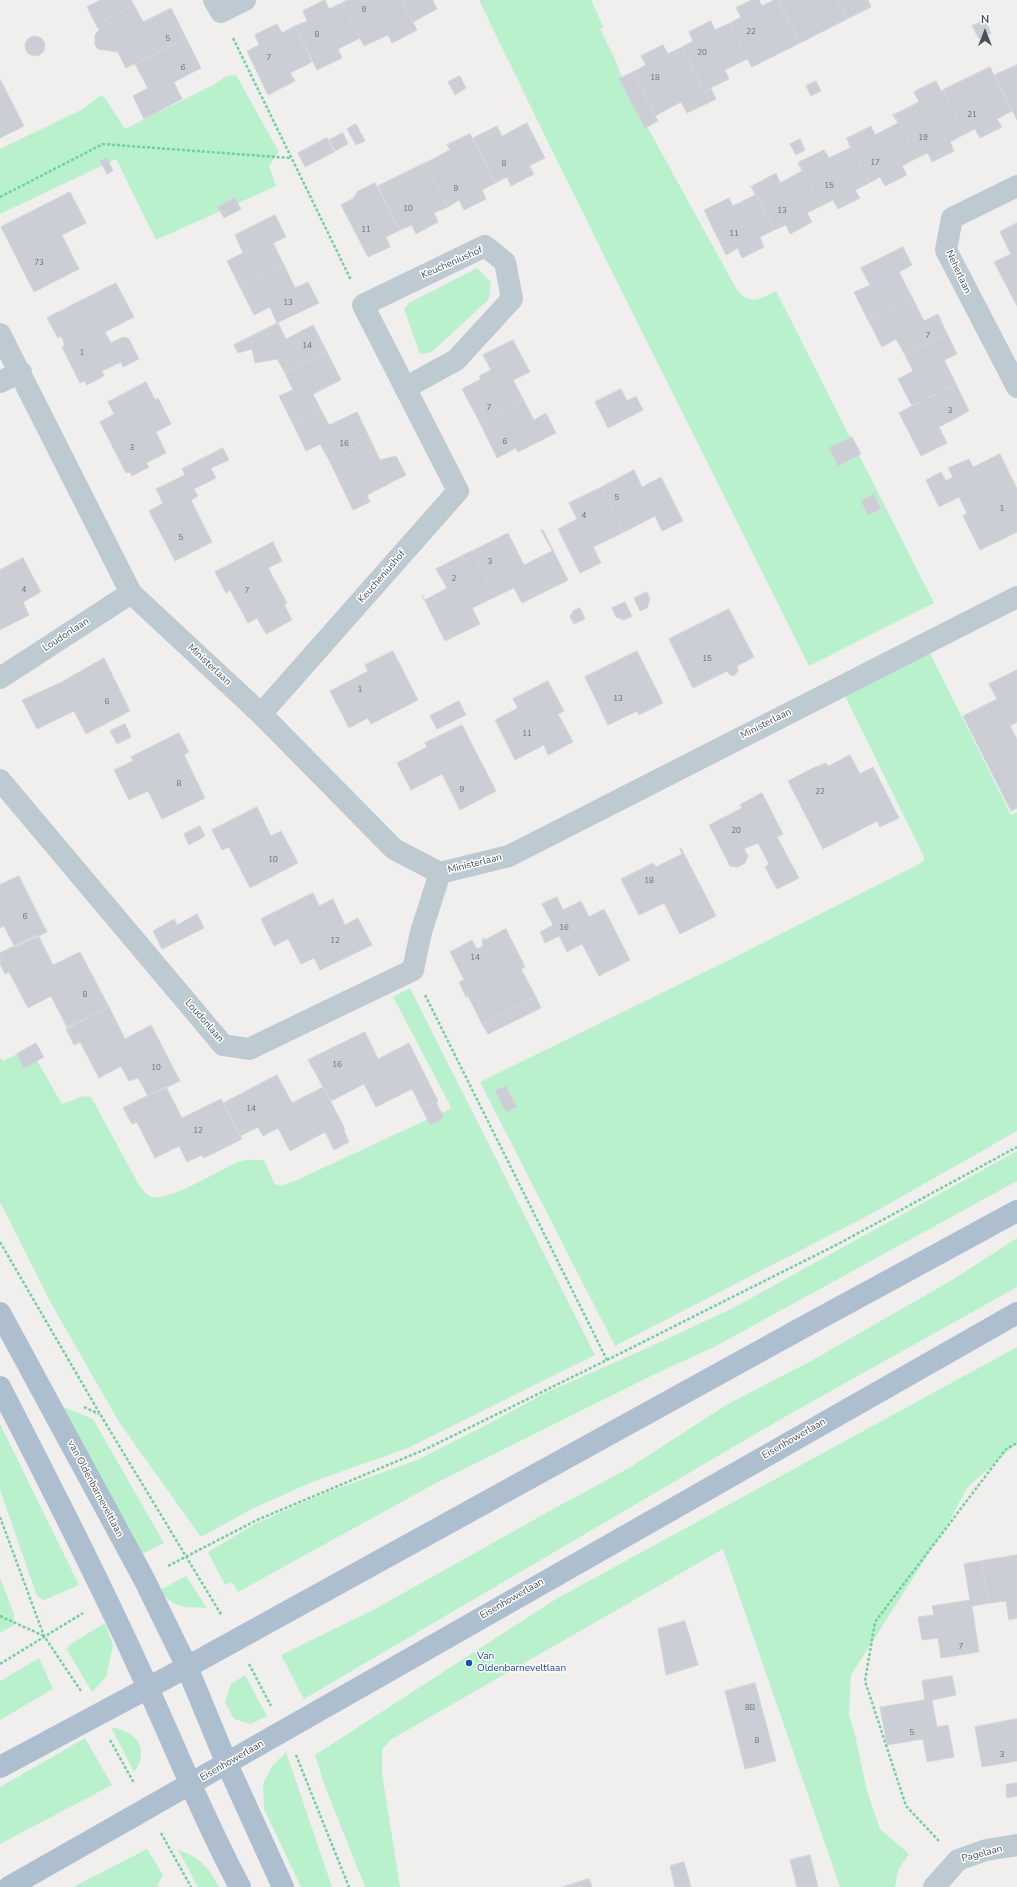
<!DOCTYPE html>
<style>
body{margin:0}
#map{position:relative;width:1017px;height:1887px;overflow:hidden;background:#f1eeee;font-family:"Nunito Sans",sans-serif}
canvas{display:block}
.north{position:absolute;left:965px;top:12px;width:40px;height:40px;-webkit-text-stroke:3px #fff;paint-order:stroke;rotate:0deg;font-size:11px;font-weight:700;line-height:16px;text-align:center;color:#46535d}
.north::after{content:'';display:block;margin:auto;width:14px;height:18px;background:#46535d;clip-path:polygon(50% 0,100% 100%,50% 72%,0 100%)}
</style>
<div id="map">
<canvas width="1017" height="1887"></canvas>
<div class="north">N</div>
</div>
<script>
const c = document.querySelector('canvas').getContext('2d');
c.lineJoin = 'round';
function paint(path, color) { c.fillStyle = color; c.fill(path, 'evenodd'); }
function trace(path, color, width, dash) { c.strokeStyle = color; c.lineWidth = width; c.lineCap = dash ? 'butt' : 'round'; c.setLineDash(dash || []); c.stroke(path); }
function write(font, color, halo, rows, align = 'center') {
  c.font = font + ' "Nunito Sans",sans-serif'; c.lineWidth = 3; c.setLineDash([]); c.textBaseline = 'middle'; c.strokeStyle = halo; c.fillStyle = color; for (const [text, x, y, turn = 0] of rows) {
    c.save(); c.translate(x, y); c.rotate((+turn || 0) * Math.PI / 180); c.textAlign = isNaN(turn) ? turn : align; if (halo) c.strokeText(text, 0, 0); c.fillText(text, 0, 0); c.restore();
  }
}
const green = new Path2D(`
 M479 0H591L604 28 600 29 614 57 627 90 737 290C752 306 759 299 776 291L934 603 809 666C699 444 586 223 479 0Z
 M236 75 279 152 269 166 276 186 156 240 116 159 0 214V149L81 110 101 95 105 98 125 129 211 86 227 76Z
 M477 268 491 282 490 293 488 300 432 352 420 354 404 309 409 303Z
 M930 653 1011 815 1017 812V1131L873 1213 615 1346 480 1082 731 959 923 862 924 857 845 696Z
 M410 988 595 1355 408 1448 312 1482 252 1509 201 1537 119 1422 52 1305 0 1202V1057L3 1061 25 1050H31L62 1104 84 1096 91 1097 139 1185C143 1190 146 1196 153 1197 173 1200 219 1170 240 1161 247 1159 257 1160 264 1160L274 1183 280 1186 297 1180 450 1109V1105L393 997Z
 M1017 1151V1181L714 1347 655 1374 436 1483 238 1592 232 1582 225 1585 208 1552 255 1524 325 1493 417 1460 494 1421 545 1393 643 1350 733 1308Z
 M1017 1238V1287L781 1419 304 1699 281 1655 375 1609 555 1508 629 1468 726 1405 811 1361 952 1280Z
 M1017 1347V1443L967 1488 950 1520 851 1675 849 1715 855 1735 867 1791 880 1829 909 1854 898 1870 895 1887H840L723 1549 390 1740 382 1750V1773L400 1887H365L324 1784 315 1755 556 1599Z
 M58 1405 93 1419 164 1543 140 1555Z
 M0 1424 79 1585 44 1600 37 1596 0 1490Z
 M186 1576 207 1608C185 1607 174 1609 160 1590Z
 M0 1578 14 1614V1625L0 1633Z
 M105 1623 113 1646 106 1677 92 1692 67 1650 69 1645Z
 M39 1658 53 1689 0 1720V1681Z
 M245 1675 267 1716 251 1724 234 1719 225 1703 231 1684Z
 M111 1727C136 1731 151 1749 134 1772Z
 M85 1738 112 1785 0 1844V1787Z
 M286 1752 332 1887H301L264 1809 263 1784 272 1766Z
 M147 1849 163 1875 158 1884 159 1887H73Z
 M178 1850C201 1858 208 1866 219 1887H198Z`);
const building = new Path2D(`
 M101 0H131L134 5 96 25 87 7Z
 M325 0 329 9 342 3 360 38 338 49 342 58 317 70 295 26 307 21 303 11Z
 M348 0H402L417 30 392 43 388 35 364 46 342 3Z
 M402 0H434L433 1 437 9 413 22Z
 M752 0H759L762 6 774 0H778L800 43 752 67 730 23 741 17 736 8Z
 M778 0H838L847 19 800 43Z
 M838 0H868L871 7 847 19Z
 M134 5 143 22 171 8 186 38 126 68 118 52 98 49 95 45V35L99 30 96 25Z
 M985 20 991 33 979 39 972 26Z
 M711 21 715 30 730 23 752 67 747 59 725 70 729 79 704 91 682 47 693 41 689 32Z
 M277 24 282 33 295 26 312 62 290 73 295 81 268 95 247 51 259 45 255 35Z
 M25 46a10 10 0 1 1 20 0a10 10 0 1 1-20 0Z
 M186 38 201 68 174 82 182 99 144 119 133 96 148 88 135 64Z
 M663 45 668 54 682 47 710 102 687 113 681 102 655 116 633 72 646 65 641 56Z
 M1017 65V120L995 75Z
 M990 67 1012 111 997 119 1002 127 980 138 975 129 965 134 943 90Z
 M633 72 658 121 645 128 619 79Z
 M460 76 466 88 455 95 448 82Z
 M0 79 24 126 0 138Z
 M816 81 821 91 811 96 806 86Z
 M936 81 941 91 943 90 965 134 950 142 954 151 932 162 928 153 917 158 895 114 919 102 914 92Z
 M711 88 716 99 710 102 704 91Z
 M895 114 917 158 902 166 907 175 885 186 880 177 869 183 847 138 871 126 875 135 898 123 893 115Z
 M527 123 545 158 529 166 534 174 511 186 507 177 495 183 473 138 497 126 502 136Z
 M356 124 365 141 356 145 347 129Z
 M343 133 348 144 335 151 329 140Z
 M470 134 495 183 482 190 486 199 464 210 459 200 448 207 425 163 450 150 447 145Z
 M327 138 334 152 305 167 298 153Z
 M847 138 869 183 855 190 860 198 838 209 833 200 821 206 799 162 824 150 829 158 850 148Z
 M800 139 805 150 796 155 790 144Z
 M107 158 113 171 107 174 100 161Z
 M799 162 821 206 807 213 812 222 790 234 786 225 774 230 752 186 776 173 780 183 802 171 798 163Z
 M425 163 448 207 434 213 438 222 425 229 416 234 412 225 400 230 378 186Z
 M375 183 400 230 386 237 390 247 368 257 341 205 354 198 357 192Z
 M751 186 774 230 760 237 764 247 742 258 738 248 726 255 704 210 729 198 733 206 755 195Z
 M70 192 86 223 62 235 79 269 34 292 1 227Z
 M235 198 241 209 224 218 218 207Z
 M275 215 286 237 273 243 284 265 240 287 227 261 243 253 235 235Z
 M1017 223V306L994 262 1011 254 1000 232Z
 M903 247 912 265 899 272 912 297 868 320 854 292 870 285 861 268Z
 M284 265 295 288 308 282 319 303 277 323 270 307 254 315 240 287Z
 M116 283 134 317 105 332 111 343 123 337 129 339 139 359 123 367 121 362 102 371 104 376 87 385 84 381 80 383 62 347 65 345 61 336 58 338 47 318Z
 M912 297 924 321 938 314 947 334 905 355 896 339 882 347 868 320Z
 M278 323 286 339 313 325 327 352 285 373 277 359 255 363 252 349 238 353 234 345Z
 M947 334 957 354 944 360 956 384 912 406 898 379 913 371 905 355Z
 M513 340 530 372 513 380 524 401 480 423 462 389 481 379 479 376 491 370 483 355Z
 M327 352 341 380 313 394 321 410 293 424 279 396 293 390 285 373Z
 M146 382 155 400 158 398 171 424 156 432 166 453 146 463 149 467 132 476 130 472 126 473 100 422 114 414 108 402Z
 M956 384 969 411 939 427 947 443 921 456 899 413Z
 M621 389 627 401 636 396 643 410 608 428 595 402Z
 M524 401 534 420 546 413 556 433 518 452 516 448 497 458 480 423Z
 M321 410 329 425 357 412 370 439 329 460 320 444 306 451 293 424Z
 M852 437 861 454 838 466 829 448Z
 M370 439 380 460 396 456 406 475 367 495 370 502 353 510 329 460Z
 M223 448 229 460 211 468 216 478 194 489 198 496 191 500 212 542 175 561 149 511 163 503 156 489 185 475 182 469Z
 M1000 454 1017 489V532L980 550 963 516 967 513 959 497 939 507 926 480 941 472 946 481 953 477 948 468 969 459 973 467Z
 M634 470 642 487 661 477 683 521 662 531 655 516 624 532 602 487Z
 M602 487 624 532 593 547 601 563 580 573 558 529 577 519 569 503Z
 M874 494 881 509 868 515 861 501Z
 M541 530H543L568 580 522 603 514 588 495 597 472 551 508 533 524 565 552 551Z
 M273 542 282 561 268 568 287 603 284 604 292 620 266 634 257 618 248 623 230 590 226 593 215 572Z
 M472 551 495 597 472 608 480 624 445 641 422 595 425 600 447 588 436 569Z
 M23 558 41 592 23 602 29 615 0 630V570Z
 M647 592 650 599 647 608 640 611 634 598Z
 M625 602 632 616 624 620 616 617 612 608Z
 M580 608 585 619 574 624 570 617 573 611Z
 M729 609 754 657 737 666 738 671 734 676 730 675 727 671 693 688 669 639Z
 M393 651 418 700 371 724 368 718 349 728 330 691 368 671 365 665Z
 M637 651 663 703 639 715 637 711 608 725 585 677Z
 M104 658 130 711 86 734 74 711 37 729 22 700 60 683Z
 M1017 670V722L1010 726 1017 739V808L1011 811 963 716 997 699 989 684Z
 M548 681 564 711 558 714 573 742 548 755 544 745 515 760 495 720 518 708 513 699Z
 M459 701 466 715 437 729 430 716Z
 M125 724 131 737 117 744 110 731Z
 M462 725 496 791 460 810 442 774 411 790 397 763 427 747 425 743Z
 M179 733 189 752 184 755 205 798 162 819 148 791 129 800 114 770 133 761 131 757Z
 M850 755 860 774 873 767 899 818 880 827 877 821 823 849 788 781 813 768 826 763 828 766Z
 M762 793 783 834 777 837 799 878 777 889 765 867 769 864 758 843 744 849 748 856 745 863 738 867 730 866 709 825 742 808 740 805Z
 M257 807 271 836 281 831 298 863 250 888 229 847 222 850 212 830Z
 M200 826 205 836 189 845 184 834Z
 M681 848 716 916 680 934 664 903 639 915 621 879 653 863 656 867 682 854 680 849Z
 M19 876 47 932 15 947 4 926 0 928V885Z
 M313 893 319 906 333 899 345 925 358 918 372 945 320 970 314 958 301 964 288 939 274 946 261 919Z
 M557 897 563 910 581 901 589 917 604 909 630 960 599 976 582 944 567 952 559 936 545 943 540 932 553 925 542 904Z
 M197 914 204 928 162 949 153 931 174 919 177 925Z
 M506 929 525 967 521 969 536 997 482 1024 468 996 466 997 459 982 464 980 450 952 472 940 477 949 483 946 482 939 484 938V940Z
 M38 935 53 965 80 952 109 1007 67 1027 51 996 28 1008 9 972 5 974 0 964V953Z
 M536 997 541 1008 488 1034 482 1024Z
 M109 1007 125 1039 151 1025 180 1081 148 1096 138 1078 129 1081 121 1066 99 1078 80 1042 74 1045 66 1029Z
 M365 1032 378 1059 409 1043 438 1101 422 1109 412 1089 376 1107 364 1084 331 1101 308 1060Z
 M36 1043 44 1057 24 1068 17 1054Z
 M277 1075 292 1103 323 1087 345 1129 344 1130 349 1142 334 1150 325 1132 290 1151 278 1128 263 1136 258 1127 240 1136 224 1103Z
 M506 1086 517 1107 506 1112 495 1091Z
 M166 1087 182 1118 221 1099 242 1139 204 1158 202 1155 187 1162 179 1146 155 1158 137 1122 132 1124 123 1108Z
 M436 1102 444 1118 430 1125 422 1109Z
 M1017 1555V1618L1009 1620 1006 1601 989 1603 982 1561Z
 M982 1561 989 1603 972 1606 979 1652 941 1658 938 1638 922 1640 918 1617 934 1615 932 1606 970 1600 964 1564Z
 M685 1621 698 1665 666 1675 658 1629Z
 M952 1676 956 1695 932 1700 937 1727 948 1725 954 1757 927 1762 923 1739 887 1745 880 1707 925 1700 922 1681Z
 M755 1683 776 1761 745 1769 725 1691Z
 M1017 1719V1761L982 1767 975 1727Z
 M1017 1783V1796L1007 1798 1006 1785Z
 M810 1855 818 1887H797L790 1860Z
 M684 1862 691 1887H675L670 1866Z
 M589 1879 592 1887H562Z`);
const path = new Path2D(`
 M233 38 351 280
 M0 197 103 144 290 158
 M425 995 607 1360
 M0 1242 100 1414 222 1616
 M84 1407 99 1414
 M0 1517 44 1636 81 1691
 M168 1566 257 1520 426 1449 607 1360 840 1243 1017 1147
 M0 1616 44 1636
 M0 1664 83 1613
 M249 1664 271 1706
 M110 1740 134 1783
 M296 1755 349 1887
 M161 1833 191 1887
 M939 1841 906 1806 865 1681 875 1622 1006 1449 1017 1443`);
const minor = new Path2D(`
 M214 0 221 12 245 0
 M1017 186 952 218 946 250 1017 387
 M0 334 131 593 261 714 394 849 440 873 509 856 1017 597
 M0 382 21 372
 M0 678 131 593
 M261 714 458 491 363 305 485 246 505 262 512 299 456 360 405 388
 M0 780 223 1045 249 1049 413 970 421 932 440 873
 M934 1887 958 1860 986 1850 1017 1845`);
const major = new Path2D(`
 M0 1313 144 1579 187 1667 227 1764 283 1887
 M0 1387C47 1479 94 1570 137 1664 172 1739 201 1814 240 1887
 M0 1767 187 1667 800 1329 1017 1211
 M9 1887 1017 1313`);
const markers = [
 [469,1663,4,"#1a4fb4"]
];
const numberNames = [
 ["9",364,10],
 ["22",751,32],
 ["8",317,35],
 ["5",168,39],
 ["20",702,53],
 ["7",269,58],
 ["6",183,68],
 ["18",655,78],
 ["21",972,115],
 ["19",923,138],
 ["17",875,163],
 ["8",504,164],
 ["15",829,186],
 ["9",456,189],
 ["10",408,209],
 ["13",782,211],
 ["11",366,230],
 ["11",734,234],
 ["73",39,263],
 ["13",288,303],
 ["7",928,336],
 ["14",307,346],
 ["1",82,353],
 ["7",489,408],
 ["3",950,411],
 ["6",505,442],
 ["16",344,444],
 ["3",132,448],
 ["5",617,498],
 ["1",1002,509],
 ["4",584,516],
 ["5",181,538],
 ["3",490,562],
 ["2",454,579],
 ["4",24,590],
 ["7",247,591],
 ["15",707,659],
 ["1",360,690],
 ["13",618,699],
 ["6",107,702],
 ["11",527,734],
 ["8",179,784],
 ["9",462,790],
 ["22",820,792],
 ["20",736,831],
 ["10",273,860],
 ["18",649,881],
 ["6",25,917],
 ["16",564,928],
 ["12",335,941],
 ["14",475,958],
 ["8",85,995],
 ["16",337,1065],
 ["10",156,1068],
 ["14",251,1109],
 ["12",198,1131],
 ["7",961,1647],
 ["8B",750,1708],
 ["5",912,1733],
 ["8",757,1741],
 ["3",1002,1755]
];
const streetNames = [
 ["Keucheniushof",452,263,-24],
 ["Neherlaan",958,272,65],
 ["Keucheniushof",382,577,-49],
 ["Loudonlaan",66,635,-33],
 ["Ministerlaan",209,665,43],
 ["Ministerlaan",766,724,-27],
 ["Ministerlaan",475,864,-14],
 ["Loudonlaan",204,1021,49],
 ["Eisenhowerlaan",794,1439,-30],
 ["van Oldenbarneveltlaan",95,1489,62],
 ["Eisenhowerlaan",512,1599,-30],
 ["Eisenhowerlaan",232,1761,-30],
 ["Pagelaan",982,1854,-15]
];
const transitNames = [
 ["Van",477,1657],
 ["Oldenbarneveltlaan",477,1669]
];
paint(green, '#baf1cd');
paint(building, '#cbced4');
trace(building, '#d2d5da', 1);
trace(path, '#70d19e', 2.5, [3, 2]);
trace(minor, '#becad1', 22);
trace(major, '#adbfcf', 22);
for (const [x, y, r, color] of markers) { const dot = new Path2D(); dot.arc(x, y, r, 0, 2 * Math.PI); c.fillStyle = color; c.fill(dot); trace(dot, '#fff', 1.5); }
write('8px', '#67727b', null, numberNames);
write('10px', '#46535d', '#fff', streetNames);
write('10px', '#164399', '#fff', transitNames, 'left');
</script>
